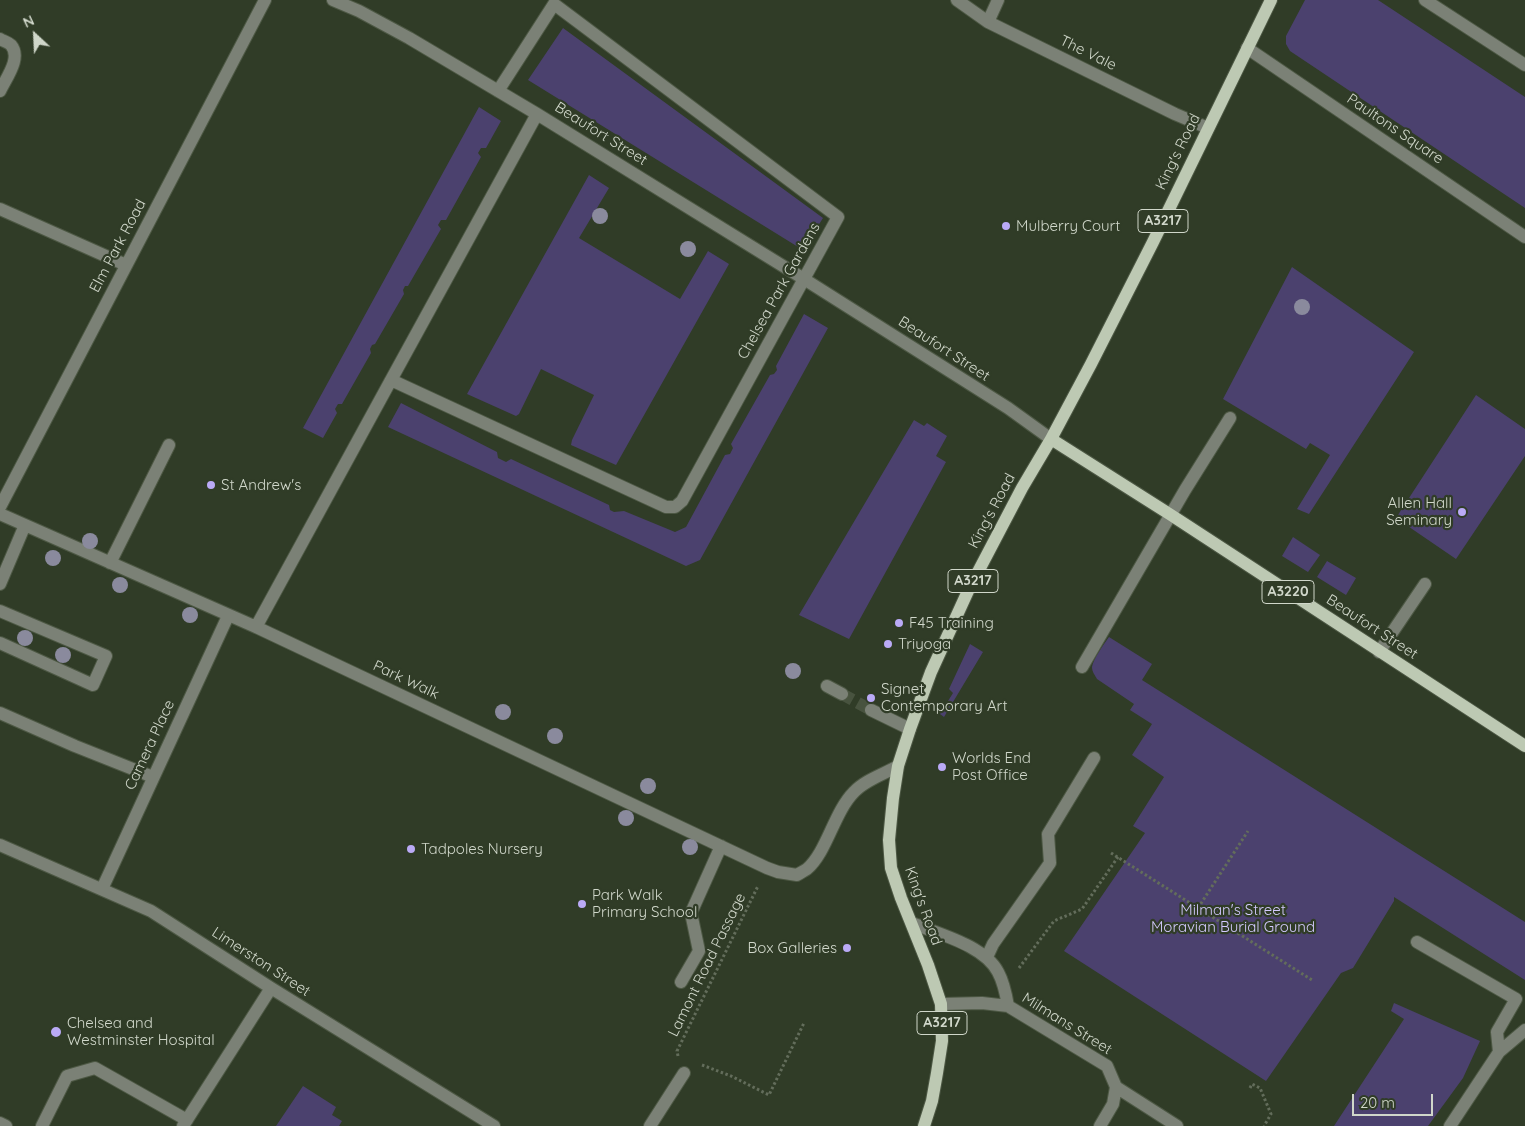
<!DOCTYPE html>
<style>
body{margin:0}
#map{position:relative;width:1525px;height:1126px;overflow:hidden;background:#303c27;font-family:Quicksand,sans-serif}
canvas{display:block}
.north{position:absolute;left:10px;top:10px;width:50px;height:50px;-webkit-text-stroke:4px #303c27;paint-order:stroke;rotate:335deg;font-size:14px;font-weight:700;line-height:20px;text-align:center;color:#d0d7ca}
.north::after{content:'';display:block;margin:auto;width:18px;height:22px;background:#d0d7ca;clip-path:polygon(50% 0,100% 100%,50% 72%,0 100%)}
.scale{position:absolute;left:1352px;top:1094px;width:81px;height:22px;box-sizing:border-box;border:2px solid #d0d7ca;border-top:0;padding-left:6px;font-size:15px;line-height:18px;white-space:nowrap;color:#d0d7ca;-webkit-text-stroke:4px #303c27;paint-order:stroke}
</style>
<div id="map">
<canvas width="1525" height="1126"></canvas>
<div class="north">N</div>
<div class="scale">20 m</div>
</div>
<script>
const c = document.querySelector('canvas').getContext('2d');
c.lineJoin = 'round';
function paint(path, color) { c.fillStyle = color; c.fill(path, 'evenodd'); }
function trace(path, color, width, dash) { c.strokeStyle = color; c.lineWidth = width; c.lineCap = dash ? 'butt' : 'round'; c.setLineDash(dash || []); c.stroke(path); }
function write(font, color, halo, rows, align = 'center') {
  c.font = font + ' Quicksand,sans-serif'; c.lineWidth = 4.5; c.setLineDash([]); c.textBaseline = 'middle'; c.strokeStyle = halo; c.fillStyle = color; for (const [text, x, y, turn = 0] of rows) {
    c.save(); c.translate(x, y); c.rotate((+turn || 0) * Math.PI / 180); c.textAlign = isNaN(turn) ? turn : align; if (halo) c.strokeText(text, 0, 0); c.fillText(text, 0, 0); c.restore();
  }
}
const green = new Path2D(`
 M1305 0H1378L1525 97V208L1290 51 1286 44V36Z
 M563 28 823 218 803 250 528 80Z
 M479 107 501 121 486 148H481L478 153 481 157 446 220H441L438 225 441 229 408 286H405L403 290 404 294 375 344 372 345 370 349 371 353 342 404H338L335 409 337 413 323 438 303 428Z
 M589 175 609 188 579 238 680 299 708 251 729 264 616 465 571 445 572 440 594 395 541 369 519 414 516 416 467 394Z
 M1292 267 1414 352 1309 514 1297 509 1330 455 1310 443 1306 449 1223 399Z
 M804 314 828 328 700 560 686 566 388 427 401 403 497 452 498 458 506 462 511 459 609 505 610 510 614 512 624 511 675 532 686 527 725 455 730 454 733 448 731 444 770 375 774 374 777 370 776 366Z
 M1476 395 1525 429V456L1456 559 1396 518Z
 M914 420 924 426 927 423 947 436 936 456 946 462 849 639 799 615Z
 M1293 537 1320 555 1308 572 1282 556Z
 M1327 561 1356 578 1346 595 1317 577Z
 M1109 637 1152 664 1142 680 1525 922V980L1394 897V901L1353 968 1341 973 1266 1081 1064 951 1145 833 1133 826 1164 777 1132 755 1152 724 1130 710 1134 704 1097 679C1095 675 1092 672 1092 667 1093 659 1104 644 1109 637Z
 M970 644 983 652 944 717 940 714 953 693 949 689Z
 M1394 1003 1480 1041 1463 1078 1428 1126H1334L1404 1019 1391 1011Z
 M303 1086 336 1107 332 1115 342 1121 339 1126H276Z`);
const minorTunnel = new Path2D(`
 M842 694 871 710`);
const path = new Path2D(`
 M1111 853 1312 980
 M1198 908 1248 831
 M1019 968 1054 921 1082 909 1118 857
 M678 1056 677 1051 758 886
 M702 1065 731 1076 769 1095 804 1023
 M1250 1088 1252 1084 1260 1088 1271 1114 1264 1126`);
const minor = new Path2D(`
 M333 0 359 11 409 38 537 114 804 279 1008 408 1051 439
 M957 0 988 22 1175 114 1208 128
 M1425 0 1525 65
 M988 22 998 0
 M0 39C3 41 8 42 11 45 22 58 6 78 0 91
 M1247 48 1525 237
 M498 91 554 4 838 217 682 501 675 507H666L391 380 537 114
 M0 209 126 265
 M0 507 265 0
 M0 514 256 627 767 868 778 872 797 875C800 873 804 871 807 869 827 852 834 812 854 792 865 780 884 774 898 766
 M110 563 169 445
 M0 584 25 525
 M0 611 106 656 93 685 0 643
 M256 627 391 380
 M1379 652 1425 584
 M1082 667 1185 490 1230 418
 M827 686 842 694
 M871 710 910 729
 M0 713 75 746 153 777
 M0 845 151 911 271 988 494 1126
 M102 889 228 616
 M912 923C938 934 984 945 998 972 1004 983 1006 994 1008 1006
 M1417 942 1516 999 1497 1032 1499 1052
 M987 957 993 944 1050 863 1048 834 1094 758
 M681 982 699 951 691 913 721 846
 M941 1004 982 1003 1008 1006 1107 1066 1116 1087 1177 1126
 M0 1123 6 1126
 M42 1126 67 1076 95 1068 187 1120
 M183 1126 271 988
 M650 1126 684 1073
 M1100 1126 1113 1104 1116 1087
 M1450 1126 1499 1052 1525 1030`);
const major = new Path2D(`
 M1051 439 1171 515 1525 746
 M924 1126 932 1101 937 1073 942 1041 941 1004 928 965 901 898 891 868 889 840 893 798 898 766 910 729 931 672 968 591 1022 488 1051 439 1091 364 1153 242 1271 0`);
const trees = [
 [600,216],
 [688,249],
 [1302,307],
 [90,541],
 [53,558],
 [120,585],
 [190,615],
 [25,638],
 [63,655],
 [793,671],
 [503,712],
 [555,736],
 [648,786],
 [626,818],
 [690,847]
];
const markers = [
 [1006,226,5,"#baaaf6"],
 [211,485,5,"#baaaf6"],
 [1462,512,5,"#baaaf6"],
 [899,623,5,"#baaaf6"],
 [888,644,5,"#baaaf6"],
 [871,698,5,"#baaaf6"],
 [942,767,5,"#baaaf6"],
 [411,849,5,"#baaaf6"],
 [582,904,5,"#baaaf6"],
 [847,948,5,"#baaaf6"],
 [56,1032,6,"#baaaf6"]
];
const shields = [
 [1163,221,50],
 [973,581,50],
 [1288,592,52],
 [942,1023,50]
];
const shieldNames = [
 ["A3217",1163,221],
 ["A3217",973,581],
 ["A3220",1288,592],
 ["A3217",942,1023]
];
const streetNames = [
 ["The Vale",1088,53,26],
 ["Paultons Square",1395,129,34],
 ["Beaufort Street",601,134,32],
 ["King's Road",1178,152,-64],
 ["Elm Park Road",118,246,-62],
 ["Chelsea Park Gardens",779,291,-61],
 ["Beaufort Street",944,349,33],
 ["King's Road",992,511,-62],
 ["Beaufort Street",1372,627,33],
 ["Park Walk",406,680,25],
 ["Camera Place",150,745,-65],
 ["King's Road",923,906,70],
 ["Limerston Street",261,962,33],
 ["Lamont Road Passage",707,965,-64],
 ["Milmans Street",1067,1024,32]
];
const poiNames = [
 ["Mulberry Court",1016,226],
 ["St Andrew's",221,485],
 ["Allen Hall",1452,503,"right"],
 ["Seminary",1452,520,"right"],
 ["F45 Training",909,623],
 ["Triyoga",898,644],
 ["Signet",881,689],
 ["Contemporary Art",881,706],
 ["Worlds End",952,758],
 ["Post Office",952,775],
 ["Tadpoles Nursery",421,849],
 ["Park Walk",592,895],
 ["Primary School",592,912],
 ["Box Galleries",837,948,"right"],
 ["Chelsea and",67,1023],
 ["Westminster Hospital",67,1040]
];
const parkNames = [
 ["Milman's Street",1233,910],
 ["Moravian Burial Ground",1233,927]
];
paint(green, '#4b416e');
trace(minorTunnel, '#48533f', 12, [12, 6]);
trace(minor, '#4d5844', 14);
trace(major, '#4d5844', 14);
trace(path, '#636d5b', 3, [2.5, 2.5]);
trace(minor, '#7b8176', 12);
trace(major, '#bdc9b3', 12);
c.fillStyle = '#8a8a9d';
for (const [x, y] of trees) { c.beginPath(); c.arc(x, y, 8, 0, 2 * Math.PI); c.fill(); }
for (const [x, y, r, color] of markers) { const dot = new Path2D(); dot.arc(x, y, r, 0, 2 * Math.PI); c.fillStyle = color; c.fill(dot); trace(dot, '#303c27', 2); }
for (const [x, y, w] of shields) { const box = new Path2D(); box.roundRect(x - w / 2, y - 11.5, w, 23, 4); c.fillStyle = '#303c27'; c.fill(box); trace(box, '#d0d7ca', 1); }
write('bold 14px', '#d0d7ca', null, shieldNames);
write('15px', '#d0d7ca', '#303c27', streetNames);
write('15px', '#d0d7ca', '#303c27', poiNames, 'left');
write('15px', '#d3c9fe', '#303c27', parkNames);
</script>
